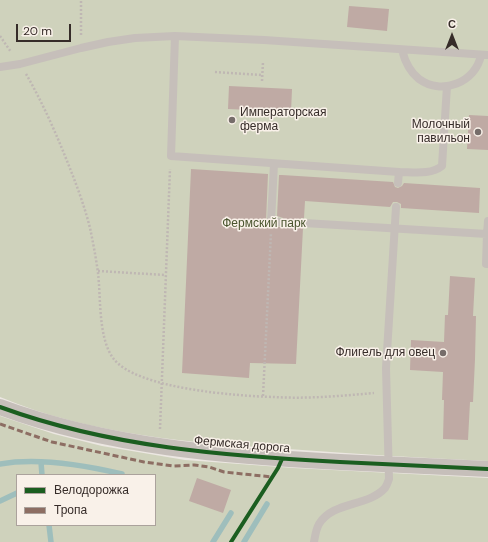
<!DOCTYPE html>
<meta charset="utf-8">
<style>
body{margin:0}
#map{position:relative;width:488px;height:542px;overflow:hidden;background:#ece7e2;font-family:"DM Sans",sans-serif}
canvas{display:block}
.legend{position:absolute;left:16px;top:474px;width:140px;height:52px;box-sizing:border-box;background:#f9f1e9;border:1px solid #aba29c;margin:0;padding:5px 7px;list-style:none;font-size:12px;color:#362c29}
.legend li{display:flex;align-items:center;gap:8px;height:20px}
.legend b{width:20px;border:1px solid #aba29c}
.north{position:absolute;left:432px;top:16px;width:40px;height:40px;-webkit-text-stroke:3px #f9f1e9;paint-order:stroke;rotate:0deg;font-size:11px;font-weight:700;line-height:16px;text-align:center;color:#362c29}
.north::after{content:'';display:block;margin:auto;width:14px;height:18px;background:#362c29;clip-path:polygon(50% 0,100% 100%,50% 72%,0 100%)}
.scale{position:absolute;left:16px;top:24px;width:55px;height:18px;box-sizing:border-box;border:2px solid #362c29;border-top:0;padding-left:5px;font-size:12px;line-height:14px;white-space:nowrap;color:#362c29;-webkit-text-stroke:3px #f9f1e9;paint-order:stroke}
</style>
<div id="map">
<canvas width="488" height="542"></canvas>
<ul class="legend">
<li><b style="height:5px;background:#1b5e20"></b>Велодорожка</li>
<li><b style="height:5px;background:#8d6e63"></b>Тропа</li>
</ul>
<div class="north">С</div>
<div class="scale">20 m</div>
</div>
<script>
const c = document.querySelector('canvas').getContext('2d');
c.lineJoin = 'round';
function paint(path, color) { c.fillStyle = color; c.fill(path, 'evenodd'); }
function trace(path, color, width, dash) { c.strokeStyle = color; c.lineWidth = width; c.lineCap = dash ? 'butt' : 'round'; c.setLineDash(dash || []); c.stroke(path); }
function write(font, color, halo, rows, align = 'center') {
  c.font = font + ' "DM Sans",sans-serif'; c.lineWidth = 3; c.setLineDash([]); c.textBaseline = 'middle'; c.strokeStyle = halo; c.fillStyle = color; for (const [text, x, y, turn = 0] of rows) {
    c.save(); c.translate(x, y); c.rotate((+turn || 0) * Math.PI / 180); c.textAlign = isNaN(turn) ? turn : align; if (halo) c.strokeText(text, 0, 0); c.fillText(text, 0, 0); c.restore();
  }
}
const green = new Path2D(`
 M0 0H488V461C421 458 355 454 288 449 191 443 91 435 0 397Z
 M0 416 54 434 102 446 185 460 293 468 488 478V542H0ZM17 475H155V525H17Z`);
const stream = new Path2D(`
 M41 462 42 475
 M0 464C39 457 84 465 122 474
 M0 501 17 493
 M49 525 51 542
 M213 542 231 513
 M244 542 267 504`);
const building = new Path2D(`
 M349 6 389 9 387 31 347 27Z
 M229 86 292 89 291 112 228 109Z
 M469 115 488 116V150L467 149Z
 M191 169 268 174 266 221 268 225 270 226 281 227 284 223 283 218 277 216 279 175H282L393 182 395 187 398 188 402 186 404 183 480 188 479 213 401 208V204L397 202H393L390 207 305 201 304 218H301L299 222V226L303 228 296 364 250 363 249 378 182 373Z
 M450 276 475 278 473 316H476L475 359 473 402H470L468 440 443 439 444 400H442L443 372 410 370 411 340 444 342 445 315H448Z
 M197 478 231 490 223 513 189 501Z`);
const path = new Path2D(`
 M81 35V0
 M0 36 11 52
 M215 72 262 75
 M26 74C44 105 58 138 71 171 78 189 85 208 90 228 93 242 96 258 98 273 101 298 98 337 113 358 135 389 238 396 274 397 307 399 341 396 374 393
 M262 81 263 62
 M260 110V116
 M98 271 165 275
 M263 396 271 233
 M160 429 170 169
 M231 542 273 475`);
const lane = new Path2D(`
 M175 36 171 156 399 172C413 172 431 175 442 166L447 86
 M402 50C405 62 410 72 419 79 442 96 476 82 481 55
 M0 67 20 64 81 48 108 42 135 38 175 36 264 40 488 55
 M274 164 271 221 279 222
 M398 183 399 172
 M304 223 487 234 486 264H488
 M487 234 488 221
 M314 542C315 536 316 529 319 524 333 501 368 507 385 488 387 485 388 482 389 479L386 368 396 207`);
const street = new Path2D(`
 M0 407C109 447 225 456 340 462 389 464 439 467 488 469`);
const quiet = new Path2D(`
 M0 424 52 442 144 462 173 466 194 465 209 467 224 472 272 477`);
const cycleway = new Path2D(`
 M0 407C109 447 225 456 340 462 389 464 439 467 488 469
 M231 542 278 468 282 459`);
const markers = [
 [232,120,4,"#766d6a"],
 [478,132,4,"#766d6a"],
 [443,353,4,"#766d6a"]
];
const poiNames = [
 ["Императорская",240,113,"left"],
 ["ферма",240,127,"left"],
 ["Молочный",470,125],
 ["павильон",470,139],
 ["Флигель для овец",435,353]
];
const parkNames = [
 ["Фермский парк",264,224]
];
const streetNames = [
 ["Фермская дорога",242,445,5]
];
paint(green, '#cfd2bc');
trace(stream, '#9ebebc', 5.5);
paint(building, '#bfaaa4');
trace(path, '#bfb7b3', 2.5, [2, 2]);
trace(lane, '#c6bfba', 8);
trace(street, '#c6bfba', 16);
trace(quiet, '#8d6e63', 3, [6, 3]);
trace(cycleway, '#1b5e20', 4);
for (const [x, y, r, color] of markers) { const dot = new Path2D(); dot.arc(x, y, r, 0, 2 * Math.PI); c.fillStyle = color; c.fill(dot); trace(dot, '#f9f1e9', 1.5); }
write('12px', '#362c29', '#f9f1e9', poiNames, 'right');
write('12px', '#49542e', '#f9f1e9', parkNames);
write('12px', '#362c29', '#f9f1e9', streetNames);
</script>
